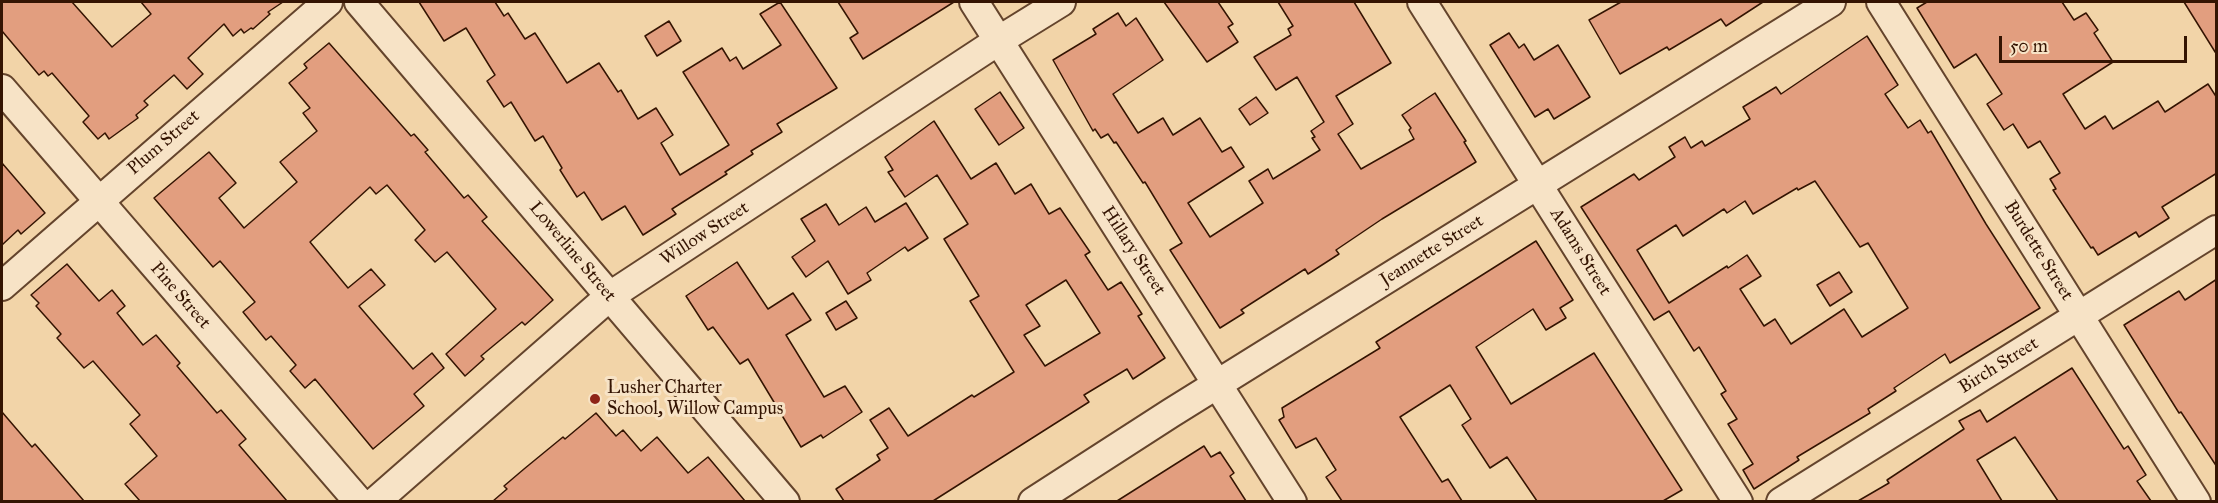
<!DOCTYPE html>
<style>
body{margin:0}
#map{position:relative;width:2218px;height:503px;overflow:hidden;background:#f2d4a8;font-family:"IM FELL Great Primer",serif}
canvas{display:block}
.frame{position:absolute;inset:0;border:3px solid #341402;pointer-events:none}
.scale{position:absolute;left:1999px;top:36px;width:188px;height:27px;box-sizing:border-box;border:3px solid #341402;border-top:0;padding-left:8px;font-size:18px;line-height:21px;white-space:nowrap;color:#341402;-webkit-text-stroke:4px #f7e3c6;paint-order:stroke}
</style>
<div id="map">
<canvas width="2218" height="503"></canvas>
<div class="frame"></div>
<div class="scale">50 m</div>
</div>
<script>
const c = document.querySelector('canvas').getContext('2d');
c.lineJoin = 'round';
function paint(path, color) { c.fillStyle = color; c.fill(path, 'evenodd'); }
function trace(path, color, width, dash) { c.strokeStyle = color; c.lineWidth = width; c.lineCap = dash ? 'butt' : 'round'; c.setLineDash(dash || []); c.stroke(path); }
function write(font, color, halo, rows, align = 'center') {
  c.font = font + ' "IM FELL Great Primer",serif'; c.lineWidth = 6; c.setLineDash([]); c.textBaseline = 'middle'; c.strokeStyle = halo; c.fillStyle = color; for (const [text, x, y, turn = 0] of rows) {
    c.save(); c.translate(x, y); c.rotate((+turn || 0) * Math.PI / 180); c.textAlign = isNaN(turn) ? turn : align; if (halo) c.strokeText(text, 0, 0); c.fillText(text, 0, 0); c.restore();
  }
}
const building = new Path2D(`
 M2 2H72L112 47 151 14 141 2H283L268 12 270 14 253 29 251 28 244 33 241 29 233 36 224 24 188 58 203 74 187 89 174 75 144 101 148 105 136 115 138 118 109 139 105 133 98 139 83 122 89 116 52 73 48 76 44 71 39 75 2 31Z
 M419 2H495L504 16 508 13 525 39 535 33 567 83 599 63 618 92 621 90 638 119 656 108 673 135 661 143 680 175 729 145 683 72 722 48 730 61 736 57 743 69 781 45 760 14 780 2 837 88 777 124 782 132 751 151 753 154 725 172 727 174 672 209 676 214 643 235 625 206 602 220 584 192 577 197 560 170 562 168 543 136 535 141 511 102 504 107 487 81 495 75 466 28 444 41Z
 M838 2H954L863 59 850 38 858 33Z
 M1164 2H1218L1233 24 1228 27 1238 42 1207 62Z
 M1278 2H1354L1391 63 1336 96 1353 124 1338 134 1361 169 1414 139 1409 130 1411 128 1402 115 1435 93 1466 141 1464 142 1476 162 1382 219 1336 250 1339 254 1308 274 1305 269 1241 310 1244 313 1220 328 1170 250 1182 243 1145 182 1143 183 1116 142 1114 143 1108 134 1101 138 1095 129 1093 131 1053 60 1096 34 1093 29 1118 13 1126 26 1136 18 1163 60 1113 94 1138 133 1163 118 1173 135 1200 118 1222 152 1231 147 1244 167 1188 203 1210 237 1263 203 1249 181 1268 169 1273 179 1320 150 1312 138 1315 137 1311 131 1324 122 1297 77 1276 90 1254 57 1291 35 1288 29 1293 26Z
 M1621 2H1763L1726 26 1721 19 1669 50 1667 47 1620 74 1589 20Z
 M1927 2H2062L2074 20 2086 13 2098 30 2094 33 2113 62 2063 94 2085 129 2105 116 2113 129 2158 101 2165 112 2208 84 2217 98V173L2162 207 2169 218 2139 237 2136 232 2098 255 2093 247 2091 248 2053 190 2056 189 2050 179 2060 173 2040 141 2028 148 2013 124 2004 130 1987 104 2002 94 1976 54 1954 68 1917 8Z
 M2184 2H2217V55Z
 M669 21 681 41 657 56 645 36Z
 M1509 33 1519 48 1524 44 1534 60 1558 45 1590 97 1554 119 1548 109 1535 117 1490 45Z
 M1867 36 1898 85 1885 94 1908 128 1920 120 1928 133 1931 131 1986 224 2040 308 1950 363 1945 354 1894 388 1896 391 1868 409 1870 413 1797 457 1799 460 1754 489 1743 470 1753 464 1728 424 1737 419 1721 394 1726 391 1699 347 1694 351 1669 311 1654 320 1581 207 1634 174 1639 180 1675 157 1669 147 1685 137 1691 148 1702 141 1705 146 1750 119 1743 107 1776 87 1781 94ZM1815 181 1860 247 1868 243 1908 308 1862 337 1844 309 1791 344 1775 319 1764 326 1740 289 1761 276 1747 255 1728 268 1727 266 1669 303 1637 250 1676 225 1683 236 1724 209 1727 213 1745 201 1753 214 1797 188 1798 190Z
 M329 43 411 136 414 134 428 150 425 152 464 198 468 195 487 217 482 221 553 300 525 325 522 322 481 356 484 359 465 376 446 354 496 309 447 252 435 262 415 240 425 230 387 185 376 194 370 187 310 242 348 288 371 269 385 285 359 306 413 369 432 353 444 368 414 394 424 406 373 449 315 379 305 388 290 371 296 365 271 336 266 340 243 312 255 302 220 261 213 267 154 198 209 152 236 183 219 198 244 228 297 182 280 162 317 131 303 113 310 108 289 83 307 68 304 64Z
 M1000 92 1024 128 999 145 975 109Z
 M1256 97 1268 113 1250 125 1239 109Z
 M934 121 971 179 996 163 1015 194 1031 184 1049 214 1060 208 1090 252 1085 255 1108 290 1121 282 1142 314 1138 316 1165 358 1133 379 1127 369 1084 395 1089 402 933 501H844L836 489 880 460 877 455 888 448 870 420 889 408 908 436 972 395 974 397 1014 372 970 301 979 296 944 239 968 224 937 175 905 197 888 172 893 170 885 157ZM1066 280 1100 333 1045 366 1024 335 1040 326 1026 305Z
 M2 163 45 213 21 234 18 230 2 245Z
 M906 203 928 238 908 251 905 247 867 273 871 280 848 294 828 261 806 277 792 257 815 241 801 219 826 204 839 225 866 207 875 222Z
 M1536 241 1573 300 1560 308 1566 318 1546 330 1533 309 1476 347 1511 404 1594 353 1682 490 1663 501H1537L1507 457 1490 468 1462 425 1471 419 1450 385 1400 417 1442 482 1448 479 1462 501H1342L1326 477 1336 470 1316 438 1296 448 1279 420 1284 417 1282 408 1380 348 1376 342Z
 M737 262 768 309 793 293 811 320 786 335 824 397 845 386 862 412 823 438 821 435 801 447 748 359 740 364 713 327 708 330 686 296Z
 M67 264 99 301 112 290 125 306 117 313 143 345 156 335 180 363 177 366 217 413 221 410 246 439 239 445 287 501H140L125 484 157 456 130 424 140 415 93 361 84 368 57 338 61 334 36 306 39 303 31 295Z
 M1839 272 1852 292 1830 306 1817 285Z
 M2217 279V467L2181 412 2179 413 2124 325 2179 291 2185 300Z
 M846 301 857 318 836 330 826 313Z
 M2072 368 2124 449 2128 446 2146 475 2137 481 2151 501H2058L2015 437 1977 460 2002 501H1858L1889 483 1887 480 1964 429 1959 421 1980 410 1987 422Z
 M2 412 32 447 35 444 84 501H2Z
 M596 413 616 436 623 430 641 451 657 437 688 473 708 457 745 501H493L507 489 504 486 524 469 563 437 565 439Z
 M1204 446 1211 457 1220 452 1234 473 1230 476 1246 501H1117Z`);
const street = new Path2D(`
 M359 2 785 502
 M974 2 1292 502
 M1422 2 1738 502
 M1881 2 2196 502
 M2 89 359 502
 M2 286 328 2
 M375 502 610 296 998 41 1061 2
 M1033 502 1171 413 1831 2
 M1781 502 2216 230`);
const markers = [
 [595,399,6,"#8f2418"]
];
const streetNames = [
 ["Plum Street",164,143,-41],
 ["Willow Street",705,234,-33],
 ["Hillary Street",1133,251,57],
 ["Jeannette Street",1432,251,-32],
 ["Burdette Street",2038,251,58],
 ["Lowerline Street",572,252,50],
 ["Adams Street",1580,252,58],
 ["Pine Street",180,296,49],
 ["Birch Street",1999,366,-32]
];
const poiNames = [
 ["Lusher Charter",607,389],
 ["School, Willow Campus",607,410]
];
paint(building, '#e29e7f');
trace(building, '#341402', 1.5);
trace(street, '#64442c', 32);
trace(street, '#f7e3c6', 28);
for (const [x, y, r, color] of markers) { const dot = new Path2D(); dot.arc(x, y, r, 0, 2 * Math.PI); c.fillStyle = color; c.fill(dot); trace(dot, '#f7e3c6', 2); }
write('18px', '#341402', '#f7e3c6', streetNames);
write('18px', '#341402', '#f7e3c6', poiNames, 'left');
</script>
